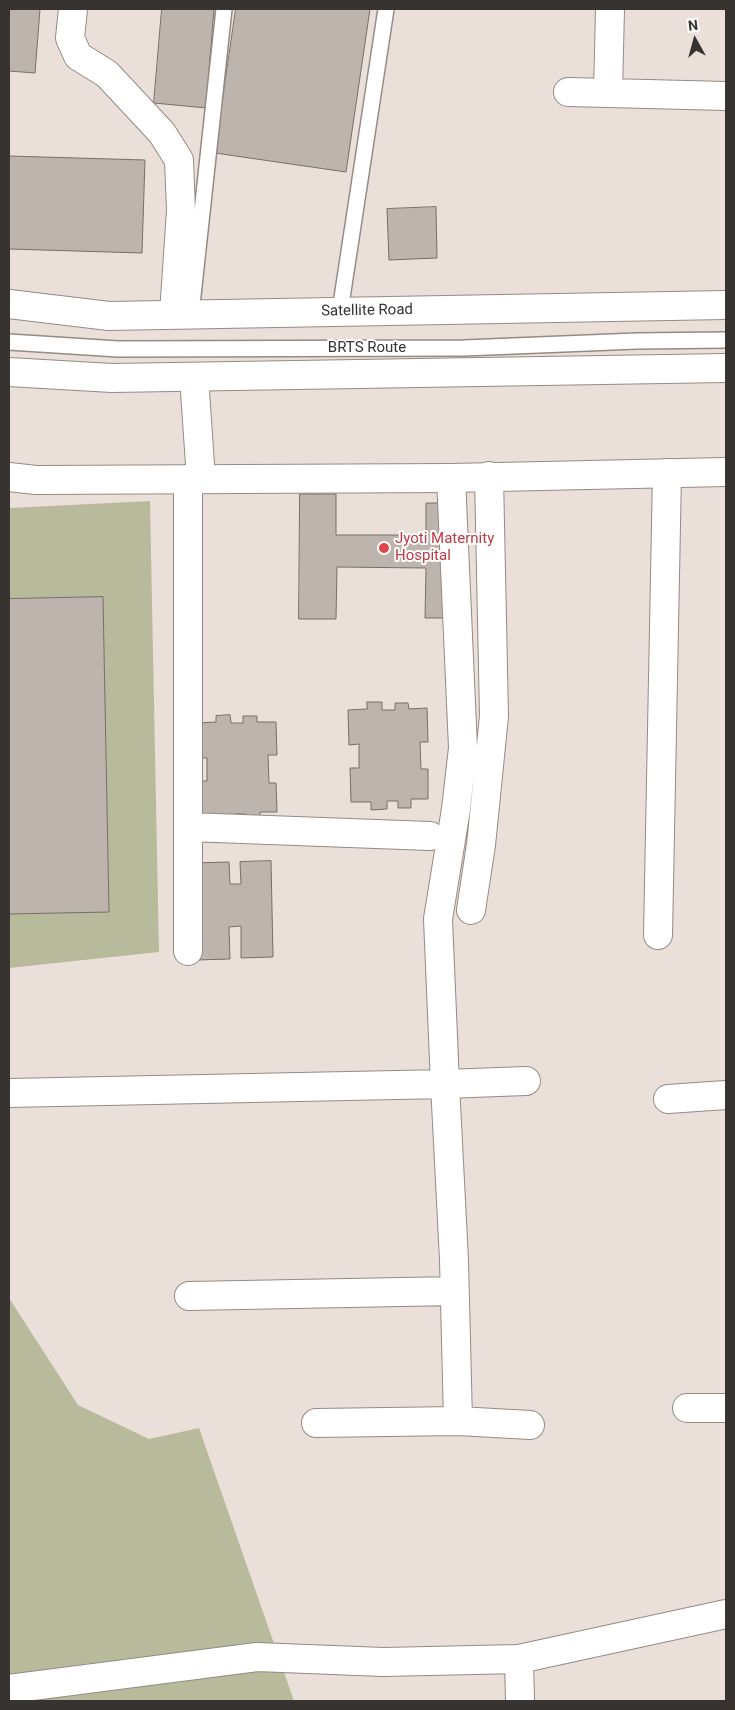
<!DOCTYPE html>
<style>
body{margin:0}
#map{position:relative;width:735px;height:1710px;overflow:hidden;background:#eae0d9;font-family:Roboto,sans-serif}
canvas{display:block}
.frame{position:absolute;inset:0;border:10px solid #363330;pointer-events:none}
.north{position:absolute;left:670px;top:15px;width:50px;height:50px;-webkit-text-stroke:4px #fff;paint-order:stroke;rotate:353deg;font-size:14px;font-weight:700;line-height:20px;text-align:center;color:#363330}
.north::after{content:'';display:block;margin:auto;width:18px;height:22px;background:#363330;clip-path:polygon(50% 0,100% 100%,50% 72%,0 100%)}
</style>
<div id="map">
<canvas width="735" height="1710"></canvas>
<div class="frame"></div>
<div class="north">N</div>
</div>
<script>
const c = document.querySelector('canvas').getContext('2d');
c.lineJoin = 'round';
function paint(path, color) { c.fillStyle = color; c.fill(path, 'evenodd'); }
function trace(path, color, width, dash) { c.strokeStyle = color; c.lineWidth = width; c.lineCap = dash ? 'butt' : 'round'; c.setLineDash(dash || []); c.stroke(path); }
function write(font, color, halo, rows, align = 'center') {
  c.font = font + ' Roboto,sans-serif'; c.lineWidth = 4; c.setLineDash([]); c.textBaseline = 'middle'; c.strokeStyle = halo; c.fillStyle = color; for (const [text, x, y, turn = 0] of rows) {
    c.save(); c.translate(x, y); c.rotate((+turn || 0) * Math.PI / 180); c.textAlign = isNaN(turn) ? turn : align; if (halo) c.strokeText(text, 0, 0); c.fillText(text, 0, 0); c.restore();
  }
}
const green = new Path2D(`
 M150 501 159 952 9 968V508Z
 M9 1298 78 1405 149 1439 199 1428 294 1701H9Z`);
const building = new Path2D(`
 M9 9H40L35 73 9 71Z
 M162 9H214L206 108 154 103Z
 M236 9H370L346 172 215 153Z
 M9 156 145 160 142 253 9 249Z
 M436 207 437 258 389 260 387 209Z
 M300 494H336V535H426V503H450V618H425L426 568 337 567 336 619H299Z
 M103 597 109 912 9 914V599Z
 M367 702H382V710H395V703H408L409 709 427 708 428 742H420L421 769H428V799H411V808H398V801H387V809L371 810V802H351L350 768H359V744L349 745 348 710 367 709Z
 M230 715 231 723H243V716H257V722H276L277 755H268L269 783H276L277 812H260V821H247L246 814H235L236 822 200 815 199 781H207V758H197L196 723 216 722V716Z
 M271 861 273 957 241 958V926L229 927 230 959 196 960 193 863 229 862 230 884H241L240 862Z`);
const service = new Path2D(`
 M340 311 386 9
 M191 314 224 9
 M9 342 118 349 464 348 637 341 726 340`);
const minor = new Path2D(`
 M73 9 70 38 78 56 107 74 162 133 179 160 181 211 174 314
 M568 92 726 96
 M608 93 610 9
 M194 377 201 479
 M451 478 463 748 456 809 438 919 445 1084 526 1081
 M188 479V951
 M188 827 430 836
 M471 910 481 845 494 716 489 476
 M658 935 667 473
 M9 1093 445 1084 454 1260 458 1421 316 1423
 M668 1099 726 1095
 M189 1296 454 1291
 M687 1408H726
 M458 1421 530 1425
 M519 1659 520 1701`);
const tertiary = new Path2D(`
 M9 477 36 480 451 478 726 472
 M9 1689 257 1657 383 1662 519 1659 726 1614`);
const secondary = new Path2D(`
 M9 304 109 316 726 305
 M9 372 112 378 726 368`);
const markers = [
 [384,548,6,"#e0444e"]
];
const streetNames = [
 ["Satellite Road",367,311,-1],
 ["BRTS Route",367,348]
];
const healthNames = [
 ["Jyoti Maternity",395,539],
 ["Hospital",395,556]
];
paint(green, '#b7bb9b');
paint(building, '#beb4ae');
trace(building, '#776e68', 1);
trace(service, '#948b84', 18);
trace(minor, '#948b84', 30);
trace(tertiary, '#948b84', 30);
trace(secondary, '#948b84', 30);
trace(service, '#fff', 15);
trace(minor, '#fff', 28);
trace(tertiary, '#fff', 28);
trace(secondary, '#fff', 28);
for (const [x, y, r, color] of markers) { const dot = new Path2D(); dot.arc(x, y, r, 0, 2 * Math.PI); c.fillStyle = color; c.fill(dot); trace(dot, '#fff', 2); }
write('15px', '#363330', '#fff', streetNames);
write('15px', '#be3a42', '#fff', healthNames, 'left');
</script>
